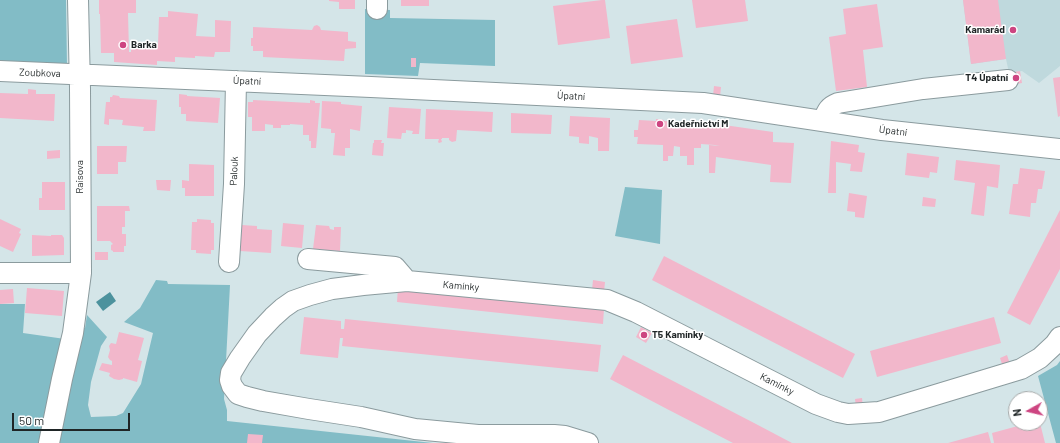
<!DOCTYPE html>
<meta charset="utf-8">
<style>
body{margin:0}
#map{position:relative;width:1060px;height:443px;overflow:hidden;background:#d4e5e8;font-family:Barlow,sans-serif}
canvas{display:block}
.north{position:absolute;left:1008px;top:391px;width:40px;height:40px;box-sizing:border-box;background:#fff;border:1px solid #a5a8a8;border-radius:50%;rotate:262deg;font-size:11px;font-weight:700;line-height:16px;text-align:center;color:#1f2526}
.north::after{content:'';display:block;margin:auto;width:14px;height:18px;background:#cd4581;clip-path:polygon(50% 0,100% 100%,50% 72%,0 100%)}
.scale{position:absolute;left:12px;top:413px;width:118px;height:18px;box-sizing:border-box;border:2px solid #1f2526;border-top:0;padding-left:5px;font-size:12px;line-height:14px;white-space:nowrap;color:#1f2526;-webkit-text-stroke:3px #fff;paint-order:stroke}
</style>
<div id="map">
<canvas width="1060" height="443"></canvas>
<div class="north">N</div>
<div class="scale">50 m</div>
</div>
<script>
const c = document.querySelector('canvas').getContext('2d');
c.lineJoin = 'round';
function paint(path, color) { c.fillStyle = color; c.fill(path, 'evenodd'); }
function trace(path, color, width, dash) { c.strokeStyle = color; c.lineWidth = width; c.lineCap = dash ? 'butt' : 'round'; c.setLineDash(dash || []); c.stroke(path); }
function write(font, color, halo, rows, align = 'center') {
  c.font = font + ' Barlow,sans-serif'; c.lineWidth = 3; c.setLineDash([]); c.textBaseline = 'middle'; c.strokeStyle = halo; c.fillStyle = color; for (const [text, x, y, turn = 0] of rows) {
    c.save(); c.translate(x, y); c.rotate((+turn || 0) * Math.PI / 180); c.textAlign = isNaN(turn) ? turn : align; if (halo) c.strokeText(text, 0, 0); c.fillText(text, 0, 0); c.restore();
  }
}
const built = new Path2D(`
 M963 0H1060V66L1039 83 1022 71 1009 73 1006 59 971 64Z`);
const green = new Path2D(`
 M0 0H66L67 66 0 65Z
 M365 9 390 10V18L495 20V66L420 63 418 76 365 74Z
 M625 187 662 190 660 244 615 236Z
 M156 280 167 281 168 284 230 285 224 399 227 410V421L433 443H55L79 328H85L87 315 107 337 101 346 91 382 88 405 91 417 116 416 123 413 141 384 153 333 124 322 140 308Z
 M0 304H25L23 333 65 339 43 443H0Z
 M1060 361V443H1056L1038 376 1057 365Z`);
const water = new Path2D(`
 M110 292 116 301 103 311 96 302Z`);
const building = new Path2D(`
 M99 0H136V13H128L129 52H131V45H158L159 17H168V11L198 14 196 36 215 37V20L231 21 230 52H215L214 57 195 56V58L175 57V62L157 61V65L114 62V53H101L100 14H99Z
 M329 0H355V9H339V2L329 1Z
 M401 0H429V6H401Z
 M602 0H605L610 38 558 45 553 6Z
 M692 0H745L748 21 696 28Z
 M963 0H998L1006 59 971 64Z
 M877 4 883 47 863 50 867 87 836 91 829 37 846 34 843 9Z
 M677 19 683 57 631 64 626 26Z
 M317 25 320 27 321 30 348 32V41L356 42V48L345 49 344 61 263 57V51H253V46H251V38H253V27L312 30 314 26Z
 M411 58H416V67H411Z
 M1020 71 1022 83 1011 85 1009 73Z
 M1060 77V116L1058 117 1053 78Z
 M714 86 721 87 720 97 713 96Z
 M28 89 36 90V94H55L54 121 0 118V93L28 94Z
 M179 94 187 95V96L220 98 218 123 186 121V114H181V107H179Z
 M113 95 119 96 120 98H122L157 100 155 131H143L144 127 122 125 123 120 109 119V125L104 124 106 102H110V97H112Z
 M253 100 310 103V100L315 101V103H320L316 148H311V141H309V135H303V125L290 124V125H281V128H273V125L265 124V131H252V117H248V102H253Z
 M322 101 341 102V104L362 106 360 131 350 129V148H345V156L333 155 335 133H331V129L321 128Z
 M389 107 421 109 419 134H412L413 131 406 130V133H402L401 139 387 138Z
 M426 109 493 112 492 132 457 130 456 141 452 142 449 140V138H442V139H441L442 142 439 143 438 142 439 139H425Z
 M511 113 552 115 551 134 511 133Z
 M570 116 610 118 609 151H598V138L589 136V144L579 143V137L569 136Z
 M656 119 664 120V121L717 124 773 132V142L794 143 791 183 770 182 771 165 716 157 715 173H709V145L720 146 715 145 701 144V148H694V165H687V156H680V147L674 146 673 156H668V161H663V145L637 144 638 137H634V130H638L639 120 656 121Z
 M374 140H382L381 143H384L383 156 372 155 373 143H374Z
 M831 141 859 145 858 152 865 153 862 172 850 171 851 164 836 162V193H828Z
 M97 146H127L126 162H118V174H97Z
 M60 150V158L47 159V151Z
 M907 153 939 157 937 173 930 172 929 178 905 175Z
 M956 160 1000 165 998 188 987 186 984 216 971 214 975 183 954 180Z
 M189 164 214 165V196H185V188H182V180L189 181Z
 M1020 168 1045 171 1042 189H1038L1036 203H1031L1030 217 1009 214 1013 184H1018Z
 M156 180H171L170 191 157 190Z
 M42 182H65V210H39V198H42Z
 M849 193 867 196 864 218 855 217V212L847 211Z
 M923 197 936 199 935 207 922 206Z
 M97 206H129L130 211H125V227H122V234H126V246H124V252H113V251L111 250V245L113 244 110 241H97Z
 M1060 210V269L1030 325 1007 313Z
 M0 219 21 229 19 233 21 234 13 252 0 246Z
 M197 219 211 220V223H214V250H211V254L196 253V250H191L192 222H197Z
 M283 223 304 225 302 248 281 246Z
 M242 225 257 226V229L272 230 271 253 240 251Z
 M316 225 329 226 330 229 334 230V227H341L340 251 313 249Z
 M32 235 51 236V235H62L64 238V255L32 256Z
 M95 252H108V260H95Z
 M664 256 855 354 843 378 652 280Z
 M593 280 605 282 604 292 592 290Z
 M398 287 604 309 603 324 397 302Z
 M27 288 64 291 62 316 25 313Z
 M13 289 14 303 0 304V290Z
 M304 317 341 321V329H344L345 319 601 345 598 372 342 346 343 338H340L338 358 300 354Z
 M994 317 1001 343 877 377 870 351Z
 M641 327 652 333 646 343 636 337Z
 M119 332 144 338 138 360 142 361 137 382 123 378V379L119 380 114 379 109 376 110 373 99 370 102 363 112 365V361L110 360 108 357 110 350 109 346 111 343 116 344Z
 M623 355 756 424 792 443H733L667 409 610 379Z
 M1007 355 1010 364 1003 367 1000 358Z
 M862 398 863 407H856L855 399Z
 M1029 423H1040L1045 443H994L992 433Z
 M988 432 991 443H948Z
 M248 434 263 435 262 443H247Z`);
const minor = new Path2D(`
 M377 9V0
 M0 71 371 87 703 103 882 130 1060 149
 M823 121C827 111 828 107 838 103L923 89 1008 80
 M308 259 395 267 407 281
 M229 262 234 184 236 81
 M0 273H81L80 88 78 0
 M49 443 62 379 73 333 81 273
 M588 443 565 436 554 435H478L415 429 361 417 309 409 263 401 247 397 238 394 232 386 230 380 231 373 240 358 257 334 273 317 283 308 293 301 310 295 332 289 363 285 407 281 607 300 636 312 816 404 838 412 848 414 879 412 1021 369 1040 358 1055 344 1060 337`);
const markers = [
 [1013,30,4,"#cd4581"],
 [123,45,4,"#cd4581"],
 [1016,78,4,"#cd4581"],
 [660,124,4,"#cd4581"],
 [644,335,4,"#cd4581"]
];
const poiNames = [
 ["Kamarád",1005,30,"right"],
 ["Barka",131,45],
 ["T4 Úpatní",1008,78,"right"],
 ["Kadeřnictví M",668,124],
 ["T5 Kamínky",652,335]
];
const streetNames = [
 ["Zoubkova",40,73,2],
 ["Úpatní",247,81,2],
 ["Úpatní",571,96,3],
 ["Úpatní",893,131,7],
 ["Palouk",234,171,-88],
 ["Raisova",80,177,-90],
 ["Kamínky",461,286,5],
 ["Kamínky",777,384,27]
];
paint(built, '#bfd9dd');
paint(green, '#82bcc6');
paint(water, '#4c929d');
paint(building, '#f2b7cb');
trace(minor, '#8b9b9e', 22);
trace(minor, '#fff', 20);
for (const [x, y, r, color] of markers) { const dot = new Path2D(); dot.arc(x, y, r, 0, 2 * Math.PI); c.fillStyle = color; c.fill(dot); trace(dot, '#fff', 1.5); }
write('bold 10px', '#1f2526', '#fff', poiNames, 'left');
write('10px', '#1f2526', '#fff', streetNames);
</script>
